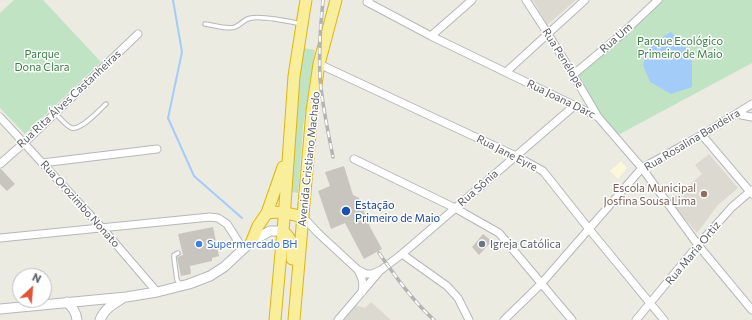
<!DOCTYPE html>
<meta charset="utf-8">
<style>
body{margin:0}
#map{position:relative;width:752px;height:320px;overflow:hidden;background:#ecebe2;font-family:Commissioner,sans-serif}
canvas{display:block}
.north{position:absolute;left:12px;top:268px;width:40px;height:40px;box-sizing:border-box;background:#fff;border:1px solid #bdbec0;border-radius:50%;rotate:26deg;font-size:11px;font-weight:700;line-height:16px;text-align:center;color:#5a5d62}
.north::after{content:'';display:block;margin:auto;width:14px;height:18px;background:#de5436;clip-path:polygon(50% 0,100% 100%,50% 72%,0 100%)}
</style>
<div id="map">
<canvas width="752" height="320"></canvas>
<div class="north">N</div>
</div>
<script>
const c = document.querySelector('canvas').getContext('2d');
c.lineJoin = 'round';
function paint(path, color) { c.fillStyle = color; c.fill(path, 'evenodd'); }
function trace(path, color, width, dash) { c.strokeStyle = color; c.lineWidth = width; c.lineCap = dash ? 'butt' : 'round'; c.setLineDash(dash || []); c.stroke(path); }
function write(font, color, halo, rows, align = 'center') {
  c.font = font + ' Commissioner,sans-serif'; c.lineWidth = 3; c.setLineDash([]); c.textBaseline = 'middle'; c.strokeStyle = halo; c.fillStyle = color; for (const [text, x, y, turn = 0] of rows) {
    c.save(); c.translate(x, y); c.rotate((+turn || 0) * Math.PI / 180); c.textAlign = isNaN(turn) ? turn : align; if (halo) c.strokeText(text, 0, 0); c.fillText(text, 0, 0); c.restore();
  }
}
const commercial = new Path2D(`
 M621 161 627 168 618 179 610 171Z`);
const education = new Path2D(`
 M533 0H576L547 25Z
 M709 154 738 188 718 205 697 233 670 201 702 174 695 165Z
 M371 302 391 320H342L355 305 365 308Z`);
const green = new Path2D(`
 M14 0H43L101 62 25 134 0 108V13Z
 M662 0H752V63L618 135 600 113 577 73Z
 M304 48 315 50 303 127 298 193 291 192 298 80Z`);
const water = new Path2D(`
 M671 32 692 54V87L671 94 650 82 643 65C650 44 652 43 671 32Z`);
const stream = new Path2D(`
 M173 0 182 52 168 118 194 176 242 218`);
const building = new Path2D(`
 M344 166 353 195 359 198 370 227 382 249 364 259 345 223 331 229 318 191 330 186 325 172Z
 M0 169H1L15 184 7 191 0 184Z
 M213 227 219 256 212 258V261L190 266 191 274 181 276 177 257 183 255 178 234Z
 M483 234 492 241 479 255 472 247Z`);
const service = new Path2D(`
 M205 24C213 25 228 30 235 27 242 24 244 19 251 18 264 16 287 21 301 24
 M55 113C59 117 67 127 72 128 82 130 99 110 106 104
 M178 253 174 255V258L177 280 180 285`);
const minor = new Path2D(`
 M369 0 367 2 431 36 598 117 642 168 698 245 752 310
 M526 0C551 38 575 77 598 117
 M431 36 472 0
 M319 64 516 156 543 171 589 229 664 320
 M506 72 585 0
 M574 74 622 34 658 0
 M736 114 752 117
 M0 117 103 229 157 292
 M702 135 752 194
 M354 159 455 208 499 233 572 320
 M42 163 157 149
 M0 164 24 143 138 34
 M303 217 318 233 358 270 366 274H372L381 270 402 254 574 106
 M0 238 210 217 218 218 227 224 243 249
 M402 254 447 286 458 298 469 320
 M358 270C362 278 364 282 362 292
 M338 320 378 273
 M504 320 541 284 642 168 702 135 752 104
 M636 320 698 245 732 207 752 190`);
const tertiary = new Path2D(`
 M67 302C73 308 76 312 77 320
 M0 309 126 297 157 292 189 284 210 276 224 267 252 241 270 231H283
 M100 320C104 309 113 304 123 298`);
const trunk = new Path2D(`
 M267 213C281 211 290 214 303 217
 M283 231C293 240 293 246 292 259
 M252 241 258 226 267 213 283 167
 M275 320 284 219 294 76 304 12 306 0
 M294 320 312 111 319 64 336 0`);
const rail = new Path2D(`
 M323 0C320 26 319 52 320 78 322 105 328 131 333 157
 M379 253C396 277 412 300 434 320`);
const markers = [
 [704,194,4,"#8d6e63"],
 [346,211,5,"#1a4fb4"],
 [199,244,4,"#3f7fe0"],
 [482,244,4,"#6b7280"]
];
const streetNames = [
 ["Rua Um",616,38,-41],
 ["Rua Penélope",563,58,58],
 ["Rua Rita Álves Castanheiras",69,99,-43],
 ["Rua Joana Darc",561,99,26],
 ["Rua Rosalina Bandeira",692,140,-31],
 ["Rua Jane Eyre",507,153,27],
 ["Avenida Cristiano Machado",309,159,-84],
 ["Rua Sônia",478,188,-41],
 ["Rua Orozimbo Nonato",80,204,48],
 ["Rua Maria Ortiz",693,253,-50]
];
const parkNames = [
 ["Parque Ecológico",680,41],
 ["Primeiro de Maio",680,54],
 ["Parque",42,54],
 ["Dona Clara",42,67]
];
const educationNames = [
 ["Escola Municipal",696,188],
 ["Josfina Sousa Lima",696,201]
];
const transitNames = [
 ["Estação",355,205],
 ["Primeiro de Maio",355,218]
];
const shopNames = [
 ["Supermercado BH",207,244]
];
const worshipNames = [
 ["Igreja Católica",490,244]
];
paint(commercial, '#fbf7d8');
paint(education, '#dcdad0');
paint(green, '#bfe3c3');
paint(water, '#a4ccf9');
trace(stream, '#a4ccf9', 2);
paint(building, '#c8c5bf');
trace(service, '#b4b7bc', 5.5);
trace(minor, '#b4b7bc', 9);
trace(tertiary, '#b4b7bc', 11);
trace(trunk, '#e0b40e', 13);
trace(service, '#fff', 3.5);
trace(minor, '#fff', 7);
trace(tertiary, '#fff', 9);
trace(trunk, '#f8ee9c', 11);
trace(rail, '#b2b3b3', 3.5);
trace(rail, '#fff', 2, [6]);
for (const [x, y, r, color] of markers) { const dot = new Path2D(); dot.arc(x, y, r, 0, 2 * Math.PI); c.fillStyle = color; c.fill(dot); trace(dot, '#fff', 1.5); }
write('11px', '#5a5d62', '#fff', streetNames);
write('11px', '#3a8144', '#fff', parkNames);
write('11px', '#785e54', '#fff', educationNames, 'right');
write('11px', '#164399', '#fff', transitNames, 'left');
write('11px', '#366cbe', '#fff', shopNames, 'left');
write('11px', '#5b616d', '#fff', worshipNames, 'left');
</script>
